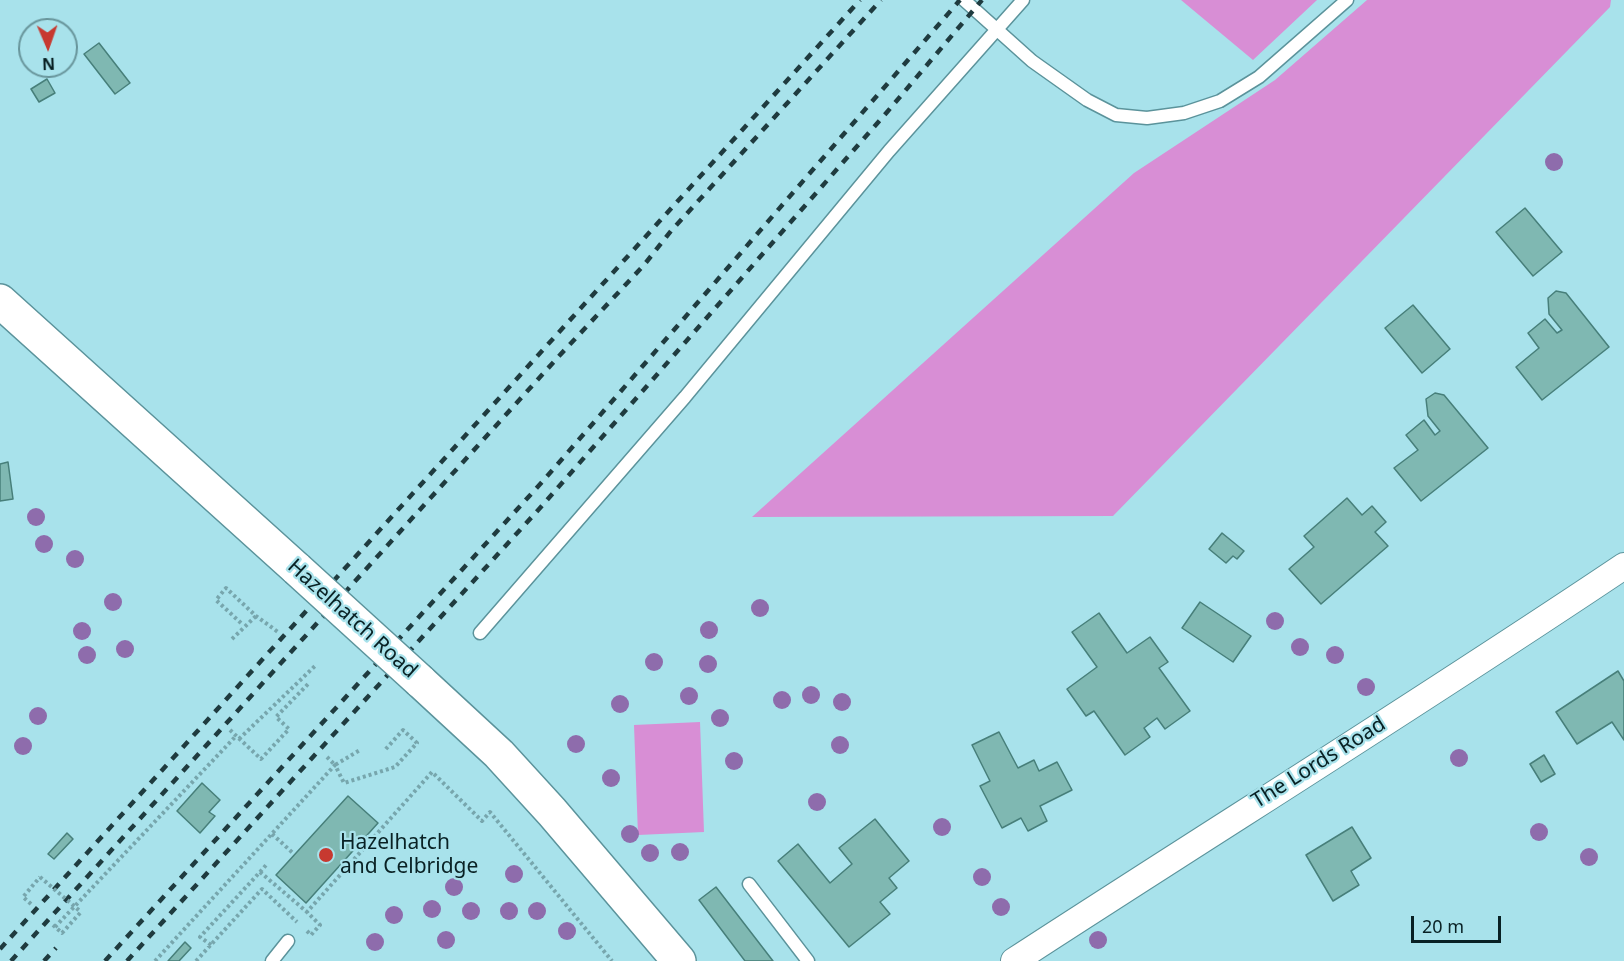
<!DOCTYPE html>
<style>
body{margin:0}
#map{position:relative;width:1624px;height:961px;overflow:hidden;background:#a8e2eb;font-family:"Noto Sans",sans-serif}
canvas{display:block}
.north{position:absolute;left:18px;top:18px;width:60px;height:60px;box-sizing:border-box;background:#a8e2eb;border:2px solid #68959b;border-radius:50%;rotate:178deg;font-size:16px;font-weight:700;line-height:24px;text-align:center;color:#092124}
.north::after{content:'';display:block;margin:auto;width:21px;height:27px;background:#c73930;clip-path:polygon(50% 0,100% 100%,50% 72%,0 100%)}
.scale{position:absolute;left:1411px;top:916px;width:90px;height:27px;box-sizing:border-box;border:3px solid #092124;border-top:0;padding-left:8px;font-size:18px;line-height:21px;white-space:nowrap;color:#092124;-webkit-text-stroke:4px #a8e2eb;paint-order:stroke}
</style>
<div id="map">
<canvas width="1624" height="961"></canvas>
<div class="north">N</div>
<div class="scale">20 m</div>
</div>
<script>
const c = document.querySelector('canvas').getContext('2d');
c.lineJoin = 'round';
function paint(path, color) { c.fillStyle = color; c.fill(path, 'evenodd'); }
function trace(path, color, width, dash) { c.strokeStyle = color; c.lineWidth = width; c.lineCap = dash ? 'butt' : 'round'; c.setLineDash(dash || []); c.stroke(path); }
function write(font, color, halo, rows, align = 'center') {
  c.font = font + ' "Noto Sans",sans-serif'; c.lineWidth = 4.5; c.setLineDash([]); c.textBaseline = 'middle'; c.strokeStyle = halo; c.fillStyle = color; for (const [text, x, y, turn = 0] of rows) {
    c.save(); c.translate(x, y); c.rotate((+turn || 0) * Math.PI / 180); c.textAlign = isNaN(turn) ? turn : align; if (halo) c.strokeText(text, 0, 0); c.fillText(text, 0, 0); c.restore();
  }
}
const green = new Path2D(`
 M1181 0H1317L1253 60Z
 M1367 0H1611L1610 7 1113 516 752 517 1134 173 1275 80Z
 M700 722 704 832 638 835 634 725Z`);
const building = new Path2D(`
 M99 43 130 83 115 94 84 54Z
 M47 79 55 93 39 102 31 89Z
 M1525 208 1562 252 1533 276 1496 232Z
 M1556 291 1566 293 1609 347 1542 400 1516 367 1539 348 1528 333 1545 319 1557 333 1562 330 1549 314 1548 298Z
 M1413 305 1450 349 1422 373 1385 328Z
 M1435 393 1444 395 1488 448 1421 501 1394 468 1418 450 1406 435 1424 420 1435 435 1440 431 1428 416 1426 399Z
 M8 462 13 499 0 501V464Z
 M1347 498 1362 515 1372 506 1386 522 1375 532 1388 546 1321 604 1289 569 1314 547 1304 536Z
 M1222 533 1244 551 1237 559 1233 556 1226 563 1209 549Z
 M1200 602 1251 636 1233 662 1182 628Z
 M1099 613 1127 653 1150 637 1168 662 1159 668 1190 711 1165 729 1157 718 1144 728 1150 737 1125 755 1094 711 1086 716 1067 689 1097 667 1072 632Z
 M1618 671 1624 681V740L1612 722 1577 744 1556 712Z
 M999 732 1018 768 1034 760 1039 771 1057 762 1072 790 1040 806 1047 821 1028 831 1021 818 1002 828 980 786 990 781 972 745Z
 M1544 755 1555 774 1541 782 1530 764Z
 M202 783 220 800 209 812 215 816 200 833 177 811Z
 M348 796 378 823 306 903 276 875Z
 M875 819 909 861 889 878 897 888 880 902 890 914 849 947 778 861 798 844 830 883 852 864 839 848Z
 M1352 827 1371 858 1351 871 1359 885 1333 901 1306 855Z
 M67 833 73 839 54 859 48 854Z
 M716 887 773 961H745L699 900Z
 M185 942 191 948 179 961H168Z`);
const path = new Path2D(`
 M241 623 216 600 226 588 256 616 278 632
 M232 639 256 616
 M230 730 261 759 289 729 276 717 309 683
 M239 739 316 665
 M327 757 335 765 360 750
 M272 834 294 854
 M260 872 267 864
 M31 904 23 897 40 877
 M53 925 62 933 81 912
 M55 927 236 736
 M307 931 311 935 320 925 307 912 432 772 482 821 490 812 612 961
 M211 945 200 937 260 872 307 912
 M155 961 335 765 344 783 395 767 417 743 403 730 384 751
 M196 961 262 889 297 922`);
const service = new Path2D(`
 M964 0 1032 61 1087 100 1116 115 1147 118 1184 113 1220 101 1259 77 1347 0
 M480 633 685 397 889 151 1023 0
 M749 884 808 961
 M272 961 288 941`);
const minor = new Path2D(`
 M1014 961C1217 829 1423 701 1624 566`);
const secondary = new Path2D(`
 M0 301 297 569
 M420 681 499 754 552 812 679 961`);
const rail = new Path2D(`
 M0 949 860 0
 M11 961 560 355 644 265 671 231 881 0
 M44 961 56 948
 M105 961 543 481 960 0
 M127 961 540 508 888 111 982 0`);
const pathBridge = new Path2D(`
 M40 877 81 912`);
const secondaryBridge = new Path2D(`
 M297 569 420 681`);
const trees = [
 [1554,162],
 [36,517],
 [44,544],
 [75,559],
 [113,602],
 [760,608],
 [1275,621],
 [709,630],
 [82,631],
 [1300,647],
 [125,649],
 [87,655],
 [1335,655],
 [654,662],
 [708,664],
 [1366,687],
 [811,695],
 [689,696],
 [782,700],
 [842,702],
 [620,704],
 [38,716],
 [720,718],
 [576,744],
 [840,745],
 [23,746],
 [1459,758],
 [734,761],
 [611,778],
 [817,802],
 [942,827],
 [1539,832],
 [630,834],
 [680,852],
 [650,853],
 [1589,857],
 [514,874],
 [982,877],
 [454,887],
 [1001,907],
 [432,909],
 [471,911],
 [509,911],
 [537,911],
 [394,915],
 [567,931],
 [446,940],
 [1098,940],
 [375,942]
];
const markers = [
 [326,855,8,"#c73930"]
];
const streetNames = [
 ["Hazelhatch Road",352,619,42],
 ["The Lords Road",1319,763,-32]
];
const poiNames = [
 ["Hazelhatch",340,843],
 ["and Celbridge",340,867]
];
paint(green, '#d88ed5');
paint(building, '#7fb8b2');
trace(building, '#477f7a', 1.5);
trace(service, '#5b939b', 15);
trace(minor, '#5b939b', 28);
trace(secondary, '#5b939b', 36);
trace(path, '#77a6ad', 4, [3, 3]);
trace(service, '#fff', 12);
trace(minor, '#fff', 26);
trace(secondary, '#fff', 33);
trace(rail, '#1f3b3f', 4.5, [8, 8]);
trace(secondaryBridge, '#5b939b', 36, []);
trace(pathBridge, '#77a6ad', 4, [3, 3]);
trace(secondaryBridge, '#fff', 33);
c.fillStyle = '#8e6cac';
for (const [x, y] of trees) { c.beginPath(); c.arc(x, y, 9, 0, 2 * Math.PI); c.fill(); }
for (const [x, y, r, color] of markers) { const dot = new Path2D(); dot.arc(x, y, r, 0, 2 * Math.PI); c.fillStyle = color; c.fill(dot); trace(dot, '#a8e2eb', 2); }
write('21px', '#092124', '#a8e2eb', streetNames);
write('21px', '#092124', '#a8e2eb', poiNames, 'left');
</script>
